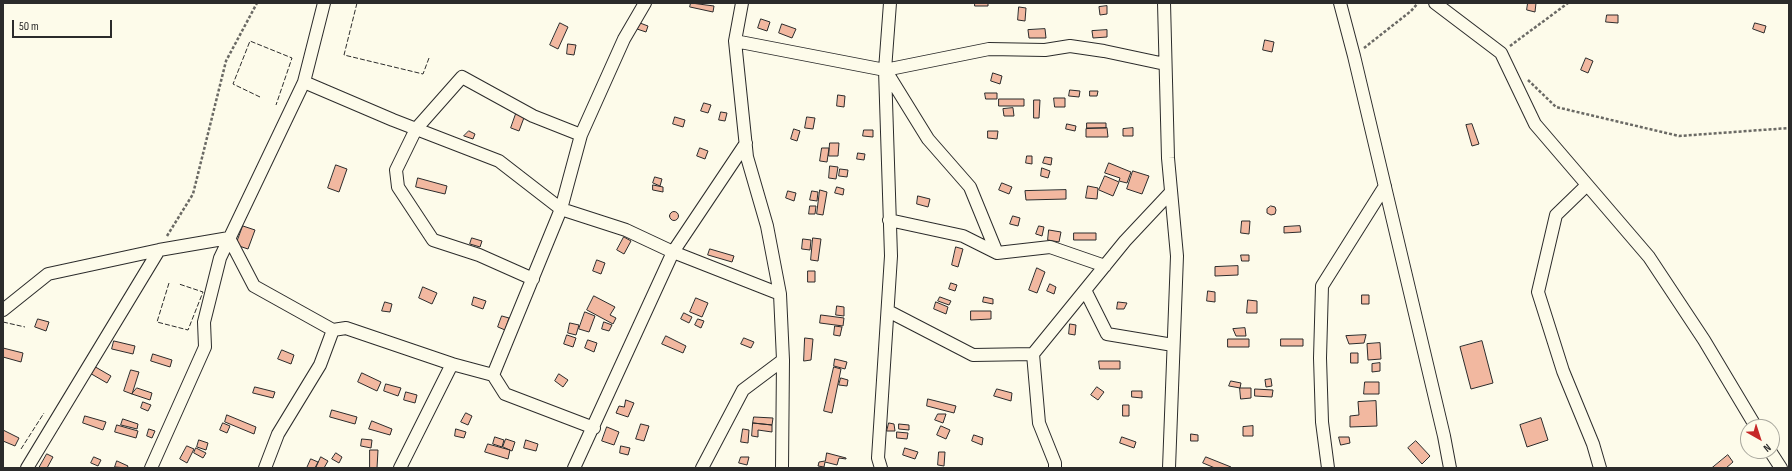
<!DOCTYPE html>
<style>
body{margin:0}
#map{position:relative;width:1792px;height:471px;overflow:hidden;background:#fdfbea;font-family:"Sofia Sans Condensed",sans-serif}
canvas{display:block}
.frame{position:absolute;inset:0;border:4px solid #2b2b2b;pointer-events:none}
.north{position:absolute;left:1740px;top:419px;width:40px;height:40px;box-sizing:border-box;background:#fdfbea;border:1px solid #a9a89e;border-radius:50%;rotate:141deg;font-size:11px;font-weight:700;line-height:16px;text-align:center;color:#2b2b2b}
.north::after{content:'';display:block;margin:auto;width:14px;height:18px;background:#c62828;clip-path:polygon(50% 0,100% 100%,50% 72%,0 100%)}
.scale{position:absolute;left:12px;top:20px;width:100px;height:18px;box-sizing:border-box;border:2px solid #2b2b2b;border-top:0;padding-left:5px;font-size:12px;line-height:14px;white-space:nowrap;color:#2b2b2b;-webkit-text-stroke:3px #fdfbea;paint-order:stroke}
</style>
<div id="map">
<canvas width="1792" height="471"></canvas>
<div class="frame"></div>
<div class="north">N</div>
<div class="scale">50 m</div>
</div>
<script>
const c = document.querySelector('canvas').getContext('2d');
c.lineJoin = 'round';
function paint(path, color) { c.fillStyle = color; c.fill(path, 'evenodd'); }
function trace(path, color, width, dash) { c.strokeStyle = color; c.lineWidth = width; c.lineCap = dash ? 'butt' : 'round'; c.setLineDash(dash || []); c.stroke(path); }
const building = new Path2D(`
 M691 3 714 6 713 12 690 7Z
 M975 3H988V6H975Z
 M1528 3H1536L1535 12 1527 10Z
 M1107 6V14L1100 15 1099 7Z
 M1019 7 1026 8 1025 21 1018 20Z
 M1607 15H1618V23L1606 22Z
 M761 19 770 22 767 31 758 28Z
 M560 23 568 27 558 49 550 45Z
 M640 23 648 26 646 32 637 29Z
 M1755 23 1766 26 1764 33 1753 29Z
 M782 24 796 29 792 38 779 33Z
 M1045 29 1046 38H1029L1028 30Z
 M1107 30V37L1093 38 1092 31Z
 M1265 40 1274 42 1272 52 1263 50Z
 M568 44 576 45 574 55 567 54Z
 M1586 58 1593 61 1588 73 1581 70Z
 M993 73 1002 76 1000 84 991 81Z
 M1070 90 1080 91 1079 97 1069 96Z
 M1090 91H1098L1097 96H1090Z
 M985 93H997V99H986Z
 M838 95 845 96 844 107 837 106Z
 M1054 98H1065V107H1055Z
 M999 99H1024V106H999Z
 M1034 100H1040L1039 118H1034Z
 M704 103 711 105 708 113 701 111Z
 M1013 108 1014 116H1004L1003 109Z
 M517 111 525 115 519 131 511 128Z
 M721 112 727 113 725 121 719 120Z
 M675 117 685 120 683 127 673 124Z
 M807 117 815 118 813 129 805 128Z
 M1087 123H1106V128H1087Z
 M1067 124 1076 126 1075 131 1066 129Z
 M1472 124 1479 144 1472 146 1466 125Z
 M1107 128 1108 137H1086V129Z
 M1133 128V136H1123V129Z
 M794 129 800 131 797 141 791 139Z
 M864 130H873V137L863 136Z
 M469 131 475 134 473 139 464 136Z
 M988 131H998L997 139 988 138Z
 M830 143H839L838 156H829Z
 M700 148 708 151 705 159 697 156Z
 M822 148H829L827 162 820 161Z
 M858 153 865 154 864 160 857 159Z
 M1027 156H1032V164L1026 163Z
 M1045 157 1052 158 1051 165 1043 163Z
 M1109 163 1131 172 1127 183 1119 181 1120 178 1105 173Z
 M336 165 347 169 339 192 328 188Z
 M830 166 838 167 836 179 829 178Z
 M1042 168 1050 171 1048 178 1041 176Z
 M840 169 848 170 847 177 839 176Z
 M1133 171 1149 176 1142 194 1127 189Z
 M1105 176 1119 182 1113 196 1099 190Z
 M655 177 662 179 660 186 653 183Z
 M418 178 447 186 445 194 416 187Z
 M1002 183 1012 187 1009 194 999 190Z
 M653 185 663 187V192L653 190Z
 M1088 186 1098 188 1097 199 1086 198Z
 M837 187 844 189 843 195 835 193Z
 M820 190 827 192 823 215 817 214Z
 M1066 190V199L1026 200 1025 191Z
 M788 191 796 193 794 201 786 198Z
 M812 191 818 192 817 201 810 200Z
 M918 196 930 199 928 207 917 204Z
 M810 206H816L815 214H809Z
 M1271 206 1275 207 1276 210 1275 214 1271 215 1267 213V209Z
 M669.5 216a4.5 4.5 0 1 1 9 0a4.5 4.5 0 1 1-9 0Z
 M1013 216 1020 218 1018 226 1010 224Z
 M1242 221H1250L1249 234 1241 233Z
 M243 226 255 230 248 249 236 245Z
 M1039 226 1044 227 1042 236 1036 234Z
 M1300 226 1301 232 1284 233V227Z
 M1049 230 1061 232 1059 242 1048 240Z
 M1074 233H1096V240H1074Z
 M624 237 631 241 624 254 617 250Z
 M472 238 482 241 480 247 470 244Z
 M813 238 821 239 818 261 811 260Z
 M803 239 811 240 810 250 802 249Z
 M956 247 963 249 958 267 952 265Z
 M710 249 734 256 732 262 708 255Z
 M1241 255H1249V261H1242Z
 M597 260 605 263 601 274 593 271Z
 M1238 266V275L1215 276V267Z
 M1037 268 1045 272 1037 293 1029 290Z
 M808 271H815V282H808Z
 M951 283 957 285 955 291 949 289Z
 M1050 284 1056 287 1054 294 1047 291Z
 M423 287 437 293 432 304 419 298Z
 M1208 291 1215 292V302L1207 301Z
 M1362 295H1369V304H1362Z
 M594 296 615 307 610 315 616 318 613 324 587 310Z
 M474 297 486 301 483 309 472 305Z
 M940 297 951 301 949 305 938 301Z
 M984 297 993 299V304L983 302Z
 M696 298 708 303 702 317 690 312Z
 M1248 300 1257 301V313H1247Z
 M385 302 392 304 390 312 382 311Z
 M936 302 948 307 946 314 934 309Z
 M1118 302 1127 303 1124 309H1117Z
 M837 306 844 307V316L836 315Z
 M971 311H991V319L971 320Z
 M585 312 595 316 589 332 579 329Z
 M684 313 692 317 689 323 681 319Z
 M821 315 844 318 843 326 820 323Z
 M502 316 509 318 505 330 498 327Z
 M38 319 49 322 46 331 35 327Z
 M698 319 704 321 701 328 695 325Z
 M604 322 612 325 609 331 602 329Z
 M570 323 579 325 576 335 568 333Z
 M1070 324 1076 325 1075 335 1069 334Z
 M835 326 842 327 840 336 834 335Z
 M1245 328 1246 336H1236L1233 329Z
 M567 335 576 338 573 347 564 344Z
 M1366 335 1364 343 1349 344 1346 336Z
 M666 336 686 346 683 353 662 344Z
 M744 338 754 342 751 348 741 344Z
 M805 338 813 339 811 360 804 361Z
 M1228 339H1249V347H1228Z
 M1281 339H1303V346H1281Z
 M588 340 597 343 594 352 585 348Z
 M114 341 135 346 133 354 112 349Z
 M1482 341 1493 383 1471 389 1460 347Z
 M1380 343 1381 359 1368 360 1367 344Z
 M3 348 23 353 21 362 3 357Z
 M282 350 294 355 291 364 278 359Z
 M1351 353H1358V363H1351Z
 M153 354 172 360 170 367 151 361Z
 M835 359 847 362 845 369 834 366Z
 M1099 361H1120V369H1100Z
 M1380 363V371L1372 372V364Z
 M92 365 111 376 107 383 88 372Z
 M834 367 841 369 832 413 824 411Z
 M131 370 139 372 132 394 124 391Z
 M362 373 381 382 377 391 358 382Z
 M559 374 568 380 563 387 555 381Z
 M841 378 848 380 847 386 839 385Z
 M1271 379 1272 386 1266 387 1265 380Z
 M1231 381 1241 383 1240 388 1229 386Z
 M1365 382H1379V394H1364Z
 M386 384 401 388 398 396 384 391Z
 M255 387 275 392 273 398 253 393Z
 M1097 387 1104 392 1098 400 1091 395Z
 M137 388 152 393 150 400 132 394Z
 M1240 388H1251V398L1241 399Z
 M997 389 1012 393 1011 401 994 396Z
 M1255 389 1273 390 1272 397 1255 396Z
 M1132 391H1142V398L1132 397Z
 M406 392 417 395 415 403 404 400Z
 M928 399 956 406 954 413 927 406Z
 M626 400 634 403 628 417 616 413 619 406 624 407Z
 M1376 401 1377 426 1350 427V416L1359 415 1358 402Z
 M143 402 151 405 148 411 141 408Z
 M1123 405H1129V416H1123Z
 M332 410 357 417 355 424 330 417Z
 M466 413 472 416 468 425 461 422Z
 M938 414H946L943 423 935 420Z
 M227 415 256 427 254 434 225 422Z
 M85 416 106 422 103 430 83 423Z
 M754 417 773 418 772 425 753 423Z
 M1541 418 1548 440 1527 447 1520 425Z
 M123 419 138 424 137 429 121 425Z
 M372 421 392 429 390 435 369 429Z
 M223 423 230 426 227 433 220 430Z
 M753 423 772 425V432L758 430V437L752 436Z
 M889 423 894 424 895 431H887Z
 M641 424 649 426 644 441 636 439Z
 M899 424 909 425V430L899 429Z
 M117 425 138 431 136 438 115 432Z
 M941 426 950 430 946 439 937 435Z
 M1253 426V436H1243V427Z
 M607 427 619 432 614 445 602 441Z
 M149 429 155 431 152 438 147 436Z
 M456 429 466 432 464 438 455 436Z
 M743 429 749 430 748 443 741 442Z
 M3 430 19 438 15 446 3 441Z
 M897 432 908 433 907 439 897 438Z
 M1191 434 1198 435V441H1191Z
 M974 435 983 438 982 445 972 441Z
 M495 437 504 440 502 447 493 444Z
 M1122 437 1136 442 1134 448 1120 443Z
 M1339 437H1349L1350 443 1341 445Z
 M362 439 372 440 371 448 361 446Z
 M506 439 515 442 512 451 503 447Z
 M199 440 208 443 206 450 197 447Z
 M526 440 538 444 536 451 524 448Z
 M1416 441 1430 456 1422 464 1408 448Z
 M488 444 510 450 508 459 485 452Z
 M187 446 194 449 187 463 180 459Z
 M621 446 630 448 628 455 620 453Z
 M196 448 206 453 203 458 194 453Z
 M905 448 918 452 915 459 903 455Z
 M370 450H378L377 468H370Z
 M939 452H945L944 466 938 465Z
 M336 453 342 457 339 463 332 459Z
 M827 453 846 458V459L839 458 837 465 825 462 824 467 818 466 819 462 825 461Z
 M47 454 53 457 47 468H39Z
 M1728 455 1733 462 1726 468H1712Z
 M94 457 101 460 98 466 91 463Z
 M321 457 328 461 324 468H316Z
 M741 457H749L747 465 739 463Z
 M1206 457 1231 467 1230 468H1215L1203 463Z
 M311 459 318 462 315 468H307Z
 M117 461 128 466 127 468 115 467Z`);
const path = new Path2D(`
 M1510 46 1568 3
 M1364 48 1411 11 1418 3
 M1528 80 1556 107 1679 136 1789 128
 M167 236 193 194 226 61 257 3`);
const minor = new Path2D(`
 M742 3 735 41 747 157 767 226 780 294 783 360 782 468
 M1164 3 1168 158 1177 256 1169 468
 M1340 3 1354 56 1444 436 1450 468
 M1435 3 1501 53 1535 124 1649 257 1704 340 1756 427
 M735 41 885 70 989 49 1045 50 1070 46 1104 51 1165 64
 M886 71 928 139 970 187 997 253
 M304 82 393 120 499 161 561 209 626 230 673 252 780 294
 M1587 185 1556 215 1538 292 1563 371 1593 444 1600 468
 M889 220 963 236 997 253 1050 247 1105 266
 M533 279 479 255 433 240 398 187 396 170 416 129 462 77 533 116 581 135
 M1085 290 1107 334 1173 345
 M3 310 48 274 159 250 229 238 254 286 333 330
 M888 311 973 355 1033 354 1039 423 1055 463V468
 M1033 354 1125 241 1171 192
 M493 375 505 394 594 428
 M1770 451 1781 468
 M27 468 159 250
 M151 468 205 347 204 322 220 258 304 82 324 3
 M265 468 278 434 320 365 333 330 346 328 452 364
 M400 468 452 364 493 375 561 209 581 135 624 39 645 3
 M574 468 673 252 746 143
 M702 468 743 390 783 360
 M881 468 878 458 891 256 885 70 890 3
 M1328 468 1322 422 1320 358 1322 286 1385 186`);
const fence = new Path2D(`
 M357 3 344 55 423 74 429 58
 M260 97 233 84 250 41 292 58 276 105
 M169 283 157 322 188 330 203 292 179 284
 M3 322 25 327
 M21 449 44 413`);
paint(building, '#f2b8a0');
trace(building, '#2b2b2b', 1);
trace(minor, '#2b2b2b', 14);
trace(path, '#6a6964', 2.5, [3, 2]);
trace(minor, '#fdfbea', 12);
trace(fence, '#2b2b2b', 1, [5, 2]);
</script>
